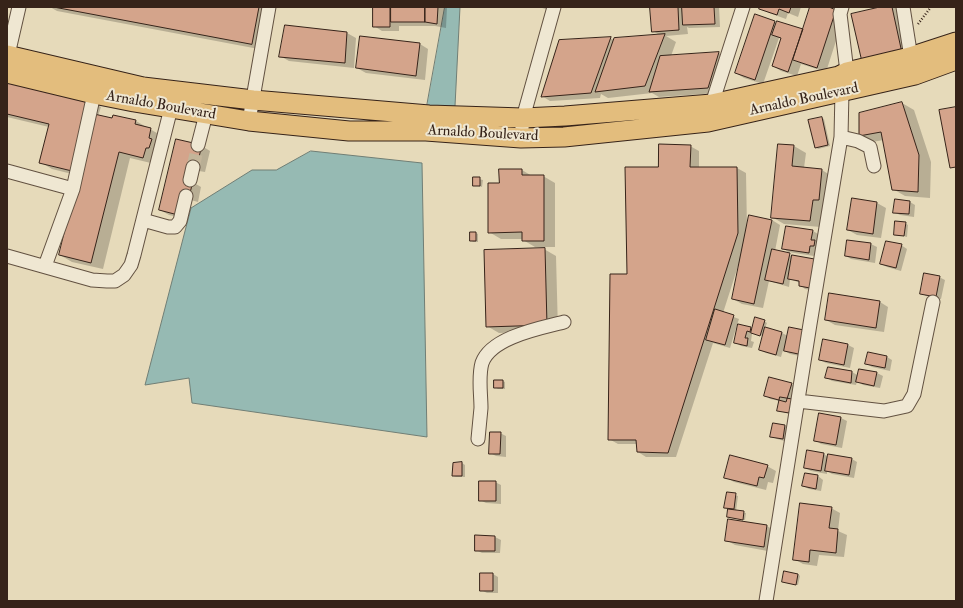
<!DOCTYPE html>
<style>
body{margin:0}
#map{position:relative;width:963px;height:608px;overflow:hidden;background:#e6daba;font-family:"IM FELL Double Pica",serif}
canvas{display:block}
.frame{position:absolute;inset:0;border:8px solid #362319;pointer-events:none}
</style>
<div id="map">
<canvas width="963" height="608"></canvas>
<div class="frame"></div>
</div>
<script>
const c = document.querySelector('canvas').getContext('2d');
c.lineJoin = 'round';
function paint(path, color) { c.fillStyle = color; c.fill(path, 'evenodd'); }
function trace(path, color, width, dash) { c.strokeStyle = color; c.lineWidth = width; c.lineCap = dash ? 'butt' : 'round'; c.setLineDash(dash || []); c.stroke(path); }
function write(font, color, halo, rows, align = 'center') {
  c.font = font + ' "IM FELL Double Pica",serif'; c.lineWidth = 4; c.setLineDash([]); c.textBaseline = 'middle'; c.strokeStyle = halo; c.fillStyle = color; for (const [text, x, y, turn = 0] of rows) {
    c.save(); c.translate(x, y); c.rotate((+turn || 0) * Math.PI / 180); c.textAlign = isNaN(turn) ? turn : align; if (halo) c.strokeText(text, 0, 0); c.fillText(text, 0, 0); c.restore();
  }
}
const water = new Path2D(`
 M445 7H460L455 106H427Z
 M311 151 422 163 427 437 192 403 189 378 145 385 191 208 252 170H276Z`);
const shadow = new Path2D(`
 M50 7H272L264 50 57 11Z
 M374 7H447L446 28 435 26H399V31H382L374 26Z
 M539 7H553L552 11Z
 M651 7H719L720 27 689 28 687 27 688 34 666 36 676 42 671 56 719 53 727 58 717 93 659 97 652 93 608 98 601 94 600 98 550 101 542 96 610 38 614 40 661 36 653 31Z
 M761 7H801L798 17 788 13 786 19 769 13 760 8Z
 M812 7H825L844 16 826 72 801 64 797 76 781 71 773 66 782 39 779 38 763 84 744 78 736 73 774 22 804 31Z
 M885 7H894L900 11 911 58 872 67Z
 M347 33 356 38 354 68 289 61 280 56Z
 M420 44 428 49 425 80 366 73 357 68Z
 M7 80 89 101 101 107 98 116 113 119 114 116 136 121 162 136 155 164 130 158 103 269 72 262 60 255 80 176 52 169 40 162 49 127 7 117Z
 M902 103 914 110 931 162 930 198 905 196 893 189 884 140 872 142 860 136Z
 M822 118 824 119 830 146 818 149 816 147Z
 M202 146 210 151 205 172 199 171 196 184 201 187 198 202 191 200 187 219 169 215 160 210Z
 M690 146 699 151V168H737L746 173 747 229 772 220 780 225 775 251 792 256 816 291 805 289 800 285V283L790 279 789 287 769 281 763 308 742 304 733 299 740 264 739 263 723 313 739 319 737 325 753 329 764 321 767 323 765 328 782 333 788 336 809 358 790 354 783 350 781 357 766 353 760 350 764 336 755 334H752L751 341 754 342 752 348 741 346 735 342 739 326 737 325 730 348 713 343 676 457H646L638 452 637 444H618L609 439 628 275 659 168Z
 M779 146H794L806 153 804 168 822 170 833 177 821 227 784 224 772 217Z
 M522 170 532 176H543L555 183V247H535L523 240V239H501L489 232 500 184Z
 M474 178 483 180 482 187 474 185Z
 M853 199 877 203 886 208 881 238 857 235 848 230Z
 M910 202 915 205 914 217 900 215 894 212Z
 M905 223 908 225 907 237 895 234Z
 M813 231 818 234 817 242 820 244 819 249 816 248 814 256 788 252 783 248Z
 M476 233 478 234V242H473L471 240Z
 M848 241 871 244 877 247 875 263 851 259 846 256Z
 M901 245 907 249 901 271 887 267 881 264Z
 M544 249 556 256 558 331 499 333 487 326Z
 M939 277 945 280 941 299 926 296 921 293Z
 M880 302 888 307 884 332 835 325 826 320Z
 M824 340 848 345 854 348 850 368 826 363 820 360Z
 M887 357 892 360 890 371 872 367 867 364Z
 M828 368 852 372 859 376 860 370 877 373 883 376 880 388 863 385 857 381 856 385 832 381 827 378Z
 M503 381 505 382V389H498L495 387Z
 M791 384 797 387 791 414 779 411 780 401 770 399 765 395Z
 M820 414 841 418 847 421 842 448 821 444 815 440Z
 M773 424 785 426 791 429 788 442 777 439 771 436Z
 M500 433 506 436V457L496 456 490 453Z
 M808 451 824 454 828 457 852 459 857 462 854 478 832 474 827 471V474L811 471 805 468Z
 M462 463 465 465V477H456L453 476 454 464Z
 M767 466 776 471 773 483 768 482 766 490 734 482 725 477Z
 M805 474 818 476 823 480 821 491 809 489 803 486Z
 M495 482 501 485V504L486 503 480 500Z
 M727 493 738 496 736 511 746 513 745 520 728 517 729 509 725 507Z
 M831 508 840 513 838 531 847 535 844 557 819 555 817 566 803 564 794 559Z
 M767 526 775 531 773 552 735 545 726 540Z
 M476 536 495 537 501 540 500 553H482L476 550Z
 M493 574 498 577V593H487L481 590Z
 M798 574 800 576 798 585 783 582Z`);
const building = new Path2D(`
 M54 7H259L252 44Z
 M373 7H390V27H373Z
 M391 7H425V22H391Z
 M425 7H438L437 24 425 22Z
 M650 7H678L679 30 652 32Z
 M682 7H714L715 24 683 25Z
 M760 7H791L789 13 779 9 777 15 759 9Z
 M810 7H829L836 10 817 68 793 60Z
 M880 7H892L902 53 862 62 851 14Z
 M755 14 775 21 755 80 735 73Z
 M777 21 803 29 788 72 772 66 781 38 772 35Z
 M285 25 347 32 345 63 279 57Z
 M665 34 645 86 595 92 614 38Z
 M360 36 420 43 416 76 356 68Z
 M611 37 591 93 541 97 559 40Z
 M719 52 708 88 649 92 660 56Z
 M7 79 89 100 72 171 39 163 49 124 7 114Z
 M902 102 919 155 918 192 892 190 881 132 859 136V113Z
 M956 107V167L950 168 939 110Z
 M94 114 112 118 113 115 136 120 135 124 151 128 149 138 152 139 149 148H146L143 158 119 152 91 263 59 255Z
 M822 117 828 145 815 148 808 120Z
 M176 139 202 145 189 197 178 215 159 210Z
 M659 144 691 145 690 167H737L738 233 668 453 637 452 636 440H608L610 274H627L625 167H658Z
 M778 144 794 145 792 166 822 169 819 200H813L810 221 771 218Z
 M499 169H522V175H544V241H522V232L488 233V183H499Z
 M473 177H480V186H473Z
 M852 198 877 202 873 234 847 230Z
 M895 199 910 201 909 214 893 213Z
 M749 215 772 220 754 304 732 299Z
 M895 221 906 222 904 236 894 235Z
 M786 226 813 230 811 240H815L814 246H810L809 253 782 249Z
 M470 232H476V241H470Z
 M847 240 871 243 869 260 845 256Z
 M886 241 902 244 896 268 880 264Z
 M545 248 547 325 486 327 484 250Z
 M772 249 790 253 783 284 765 280Z
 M792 255 820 260 810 288 799 286V281L788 279Z
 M924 273 940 276 936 297 920 294Z
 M829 293 880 301 876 328 825 320Z
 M715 309 734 315 725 345 706 340Z
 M755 317 765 320 760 336 751 333Z
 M738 324 751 327 750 332 747 331 745 338H748L747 346 734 343Z
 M765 327 782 332 776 355 759 350Z
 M789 327 809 331 803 355 784 351Z
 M823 339 848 344 844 365 819 360Z
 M868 352 887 356 885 368 865 364Z
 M828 367 852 371 851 383 825 378Z
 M859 369 877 372 874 386 856 382Z
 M769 377 792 383 786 402 764 396Z
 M494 380H503V388H494Z
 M780 397 792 399 789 413 777 411Z
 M819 413 841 417 836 445 814 441Z
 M773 423 785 425 783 439 770 437Z
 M490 432H501L500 454H489Z
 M807 450 824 453 821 471 804 468Z
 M828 454 852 458 849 475 825 471Z
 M730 455 768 465 764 478 759 477 757 486 724 478Z
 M462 462V476H452L453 463Z
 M805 473 818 475 816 489 802 486Z
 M479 481H496V501H479Z
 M727 492 736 493 734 509 724 508Z
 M800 503 832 507 829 528 838 529 836 553 810 550 809 562 793 560Z
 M728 509 744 511 743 520 727 517Z
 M728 519 767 525 764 547 725 541Z
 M475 535 495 536V551H475Z
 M784 571 798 574 796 585 782 582Z
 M480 573H493V591H480Z`);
const minorTunnel = new Path2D(`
 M193 167 198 145`);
const path = new Path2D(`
 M918 24 931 7`);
const minor = new Path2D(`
 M842 7 840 14 847 72
 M903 7 912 64
 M7 59 19 7
 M710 110 743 7
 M249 121 269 7
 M841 137 858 141 870 147 874 166
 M521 138 523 118 554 7
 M198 145 206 114
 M7 171 73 189
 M190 180 193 167
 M143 220 168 227H175L180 221 186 196
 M7 256 92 280 107 281H115L124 275 131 265 134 255 171 108
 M45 266 73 189 94 94
 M798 401 884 411 907 406 914 394 933 302
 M478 439C479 429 480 419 481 408 481 394 478 377 482 363 491 337 541 328 564 322
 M766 601 810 324 841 137 842 91 841 85`);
const highway = new Path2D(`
 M7 55 143 87 253 100 429 115 523 118 565 116 712 104 839 76 847 72 910 57 956 42
 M7 73 94 94 134 102 249 121 349 131H426L521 138 564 137 708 122 915 75 956 60`);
const streetNames = [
 ["Arnaldo Boulevard",804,100,-12],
 ["Arnaldo Boulevard",161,106,10],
 ["Arnaldo Boulevard",483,134,3]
];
paint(water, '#96bab3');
trace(water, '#707e75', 1);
paint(shadow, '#0003');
paint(building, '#d4a48b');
trace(building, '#362319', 1);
trace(minorTunnel, '#c3b59a', 13, [13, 6]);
trace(minor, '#625141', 15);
trace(highway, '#362319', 21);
trace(path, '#362319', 2.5, [1, 2]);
trace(minor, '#efe7d2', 13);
trace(highway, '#e3bd7d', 19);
write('15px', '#362319', '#efe7d2', streetNames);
</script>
